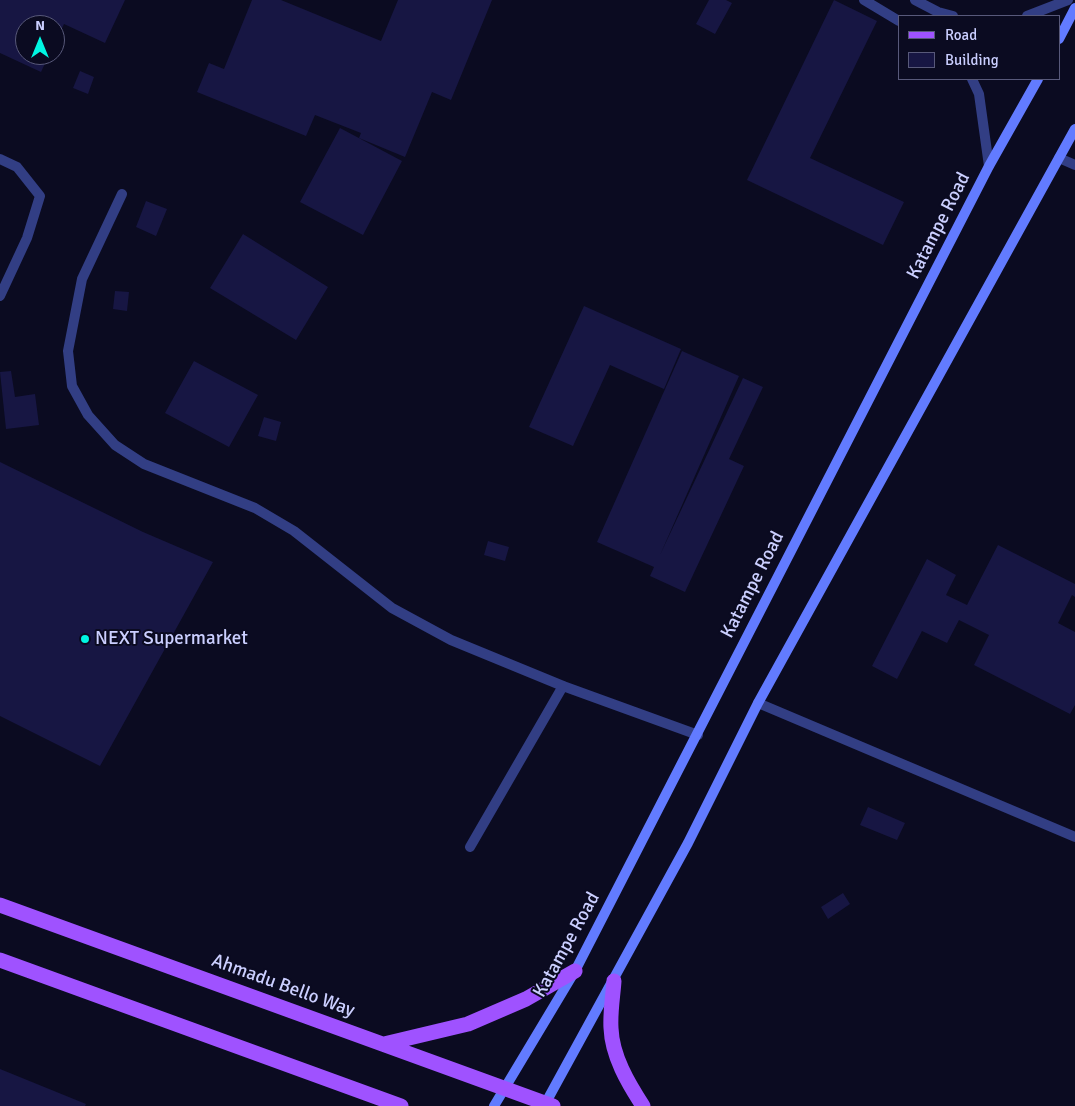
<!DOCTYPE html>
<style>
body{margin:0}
#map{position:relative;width:1075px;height:1106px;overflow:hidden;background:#0b0b21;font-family:Signika,sans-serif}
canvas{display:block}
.legend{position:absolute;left:898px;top:15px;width:162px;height:65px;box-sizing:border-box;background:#0b0b21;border:1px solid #58597a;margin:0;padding:6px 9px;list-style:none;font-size:15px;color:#cbcfff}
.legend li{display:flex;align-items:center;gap:10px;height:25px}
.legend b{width:25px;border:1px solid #58597a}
.north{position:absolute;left:15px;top:15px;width:50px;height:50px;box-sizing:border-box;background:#0b0b21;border:1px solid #58597a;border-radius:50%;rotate:0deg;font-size:14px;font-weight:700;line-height:20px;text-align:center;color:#cbcfff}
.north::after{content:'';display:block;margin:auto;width:18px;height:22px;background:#00f6e2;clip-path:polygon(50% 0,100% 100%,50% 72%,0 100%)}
</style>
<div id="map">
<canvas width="1075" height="1106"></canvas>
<ul class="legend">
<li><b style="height:6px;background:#9f52ff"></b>Road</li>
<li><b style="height:14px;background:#171643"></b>Building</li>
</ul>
<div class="north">N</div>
</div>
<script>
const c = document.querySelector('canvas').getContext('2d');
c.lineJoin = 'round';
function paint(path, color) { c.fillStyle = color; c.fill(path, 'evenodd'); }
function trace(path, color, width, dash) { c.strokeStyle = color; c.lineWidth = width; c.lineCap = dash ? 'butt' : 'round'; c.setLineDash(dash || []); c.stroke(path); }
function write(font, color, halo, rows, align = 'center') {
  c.font = font + ' Signika,sans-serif'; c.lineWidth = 4; c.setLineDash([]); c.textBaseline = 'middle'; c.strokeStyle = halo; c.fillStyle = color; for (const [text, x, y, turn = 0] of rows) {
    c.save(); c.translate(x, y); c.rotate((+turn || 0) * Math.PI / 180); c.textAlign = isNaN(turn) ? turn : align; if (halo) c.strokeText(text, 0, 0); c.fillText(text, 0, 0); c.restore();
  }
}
const building = new Path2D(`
 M0 0H125L105 43 64 24 55 43V25H25V55H49L41 72 0 53Z
 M252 0H281L381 41 398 0H492L451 100 432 92 405 157 359 138 361 133 315 115 306 136 197 92 209 63 224 69Z
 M709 0H726L732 3 715 34 696 24Z
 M834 0 877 21 810 158 904 202 883 245 747 180Z
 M80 71 94 77 88 94 73 88Z
 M340 128 402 161 363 235 300 202Z
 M146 201 167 209 156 236 136 227Z
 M243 234 328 287 296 340 210 288Z
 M115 291 129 292 127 311 113 309Z
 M584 306 681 349 664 389 610 365 573 446 529 427Z
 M682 351 739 376 660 555 743 378 763 387 729 459 744 466 685 592 650 576 654 567 597 542Z
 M194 361 258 395 229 447 165 413Z
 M11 371 15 397 35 394 39 425 6 429 0 372Z
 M264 417 281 422 276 441 258 436Z
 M0 462 143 532 213 562 100 766 0 716Z
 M488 541 509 547 505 561 484 555Z
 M998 545 1075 584V597L1072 595 1058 623 1075 632V705L1070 714 974 665 989 635 959 620 947 643 922 631 897 679 872 666 927 559 956 575 946 595 967 605Z
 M868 807 905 823 897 840 860 825Z
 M843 893 850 904 828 919 821 907Z
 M0 1069 86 1104 85 1106H0Z`);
const lane = new Path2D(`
 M1059 158 1075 165
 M0 159 17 167 40 196 27 238 0 296
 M470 847 563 686`);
const street = new Path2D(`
 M864 0 899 21
 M915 0 938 12 953 16
 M1027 16 1068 0
 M972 79 979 94 989 166
 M122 194 82 279 68 351 72 386 88 415 115 445 144 464 255 508 294 531 392 608 451 640 563 686 698 735
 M758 703 1075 837`);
const secondary = new Path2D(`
 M1059 39 1075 8
 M494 1106 575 971 989 166 1038 79
 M544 1106 688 843 758 703 1075 129`);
const primary = new Path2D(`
 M0 905 553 1106
 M0 960 401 1106
 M614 981C613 996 610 1012 611 1028 612 1056 628 1083 643 1106
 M384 1044 468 1024 526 999 575 971`);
const markers = [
 [85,639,5,"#00f6e2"]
];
const streetNames = [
 ["Katampe Road",939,226,-63],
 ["Katampe Road",753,585,-63],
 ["Katampe Road",567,945,-61],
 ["Ahmadu Bello Way",283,986,20]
];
const poiNames = [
 ["NEXT Supermarket",95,639]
];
paint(building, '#171643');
trace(lane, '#323e84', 10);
trace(street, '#323e84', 10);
trace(secondary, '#627bff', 10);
trace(primary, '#9f52ff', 15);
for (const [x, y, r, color] of markers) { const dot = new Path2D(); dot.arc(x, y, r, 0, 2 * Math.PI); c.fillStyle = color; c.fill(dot); trace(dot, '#0b0b21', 2); }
write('19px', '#cbcfff', '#0b0b21', streetNames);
write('19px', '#cbcfff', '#0b0b21', poiNames, 'left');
</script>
